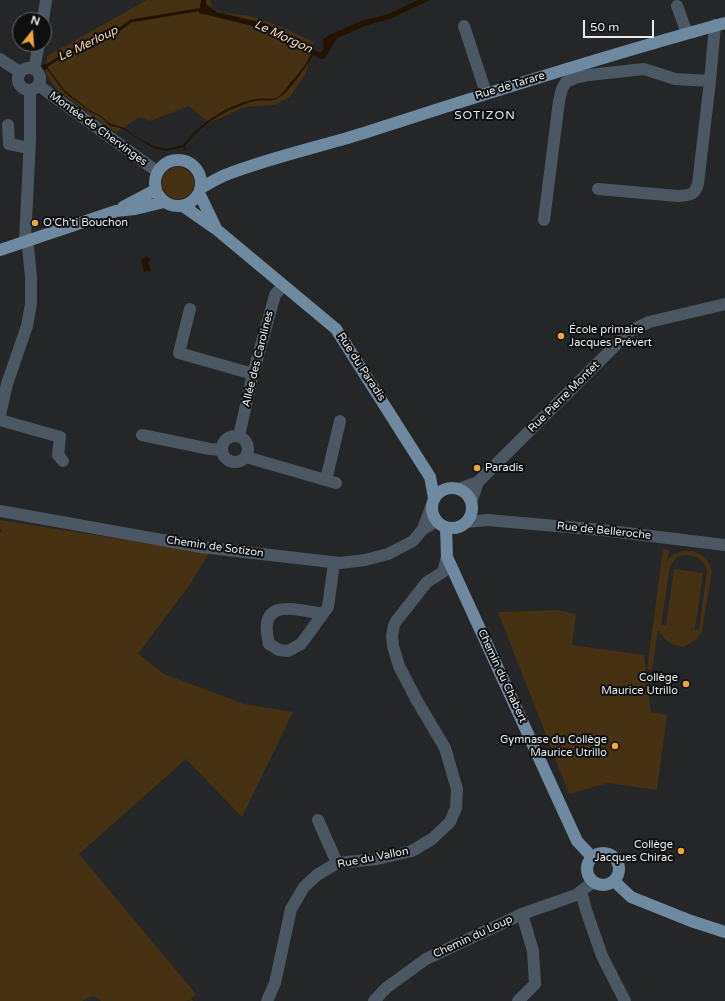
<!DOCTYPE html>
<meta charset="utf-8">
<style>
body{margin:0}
#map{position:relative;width:725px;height:1001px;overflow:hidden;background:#242628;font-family:"Varela Round",sans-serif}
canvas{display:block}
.north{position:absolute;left:12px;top:12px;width:40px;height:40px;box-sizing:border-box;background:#0e0f10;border:1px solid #656768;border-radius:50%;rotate:17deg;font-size:11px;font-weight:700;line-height:16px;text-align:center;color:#e8eaeb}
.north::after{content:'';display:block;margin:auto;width:14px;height:18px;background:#efa73d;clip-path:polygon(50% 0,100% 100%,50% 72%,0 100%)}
.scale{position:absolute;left:583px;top:20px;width:71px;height:18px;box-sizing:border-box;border:2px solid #e8eaeb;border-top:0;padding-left:5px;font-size:12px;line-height:14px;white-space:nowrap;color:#e8eaeb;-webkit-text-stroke:3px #0e0f10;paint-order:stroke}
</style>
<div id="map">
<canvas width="725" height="1001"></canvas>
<div class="north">N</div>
<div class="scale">50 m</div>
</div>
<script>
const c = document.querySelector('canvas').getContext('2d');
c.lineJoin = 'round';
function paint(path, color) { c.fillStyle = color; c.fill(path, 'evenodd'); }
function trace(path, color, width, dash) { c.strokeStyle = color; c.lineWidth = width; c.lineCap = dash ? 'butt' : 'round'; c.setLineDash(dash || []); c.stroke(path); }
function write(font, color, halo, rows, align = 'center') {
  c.font = font + ' "Varela Round",sans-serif'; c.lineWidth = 4; c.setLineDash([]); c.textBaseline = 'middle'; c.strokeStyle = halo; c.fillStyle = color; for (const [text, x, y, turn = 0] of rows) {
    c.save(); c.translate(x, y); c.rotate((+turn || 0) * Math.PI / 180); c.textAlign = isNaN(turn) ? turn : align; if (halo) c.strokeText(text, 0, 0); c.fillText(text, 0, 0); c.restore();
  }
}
const green = new Path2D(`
 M147 0H210L212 8 224 13 251 16 282 27 314 42 306 73 290 97 274 105 245 107 209 123 189 106 150 121 139 117 116 133 55 88 46 74 47 56Z
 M162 183a16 16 0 1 1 32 0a16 16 0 1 1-32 0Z
 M0 520 209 553 191 583 138 654 164 674 244 704 293 712 242 817 186 759 79 854 196 994 191 999 193 1001H189L190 1000 184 1001H101L94 996 82 1001H0V532H2L0 528Z
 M663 549 669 550 667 562 672 555 682 551H693L702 555 708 561 712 571 702 631 697 639 683 647C669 644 666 641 658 630L652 670 647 669ZM686 555 696 557 703 562 707 571 699 630 684 628 695 629 703 573 674 569 666 625H661L670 566 677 557Z
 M557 610 576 614 572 645 644 655 651 712 667 715 657 790 608 783 569 794 498 612Z`);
const water = new Path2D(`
 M201 0H206V4L217 12 267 24 320 53 323 50V40L327 36 361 21 389 14 418 0H430L392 18 365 26 337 38 325 58 321 59 313 55C307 66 287 95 276 99 269 102 261 99 254 101 227 109 202 123 185 146L186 150H184L183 147 166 151 153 148 123 129 109 125 101 117 90 112 65 93 47 69 44 70 42 65 45 64 65 91 89 110 101 116 109 123 124 128 138 138 156 147 167 149 183 145C200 123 228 104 257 99 264 97 272 101 278 97 284 93 287 87 292 81 301 71 305 66 311 54L283 39 265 29 199 13Z
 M147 257 148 258H150V260L148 261 151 271 144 272 141 259Z`);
const stream = new Path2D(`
 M43 68 70 51 113 34 131 21 203 9`);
const minor = new Path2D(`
 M677 6 687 33
 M43 20 46 0
 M464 26 486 93
 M0 59 20 72
 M18 79a11 11 0 1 1 22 0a11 11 0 1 1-22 0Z
 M34 69 39 44
 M38 85 158 172
 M8 125 9 144 29 148
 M598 189 678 196C690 195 694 196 698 184L710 81 715 25
 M544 220 559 101 562 89 566 82 575 78 589 75 644 69 675 79 710 81
 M190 309 179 353 253 374
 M0 415 7 384 27 326 31 304V278L28 246 25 240 30 140V90
 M0 420 60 437 58 455 63 461
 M142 435 210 449 222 450
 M222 449a13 13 0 1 1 26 0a13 13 0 1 1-26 0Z
 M239 436 253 374 275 295 283 285
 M246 457 336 483
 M326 480 340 421
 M459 489 478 482 630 331 649 322 725 304
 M471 502 478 482
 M0 511 201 547 340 563 365 560 388 554 413 541 423 529 437 521
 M466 522 488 520 602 530 725 545
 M423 529 431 507
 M323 614C293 609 257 597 269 644L279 650 288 651 301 644 328 607 334 563
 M318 820 337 863
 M581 891 586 910 602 956 625 1001
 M267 1001 275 983 291 909 304 887 317 875 337 863 377 859 412 851 432 839 450 822 456 808 457 789 445 748 416 699 399 666 393 646 392 636 394 625 397 620 427 582 443 572 447 557
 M374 1001 386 988 426 959 522 914 576 895 593 882
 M518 1001 535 984 533 951 522 914`);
const major = new Path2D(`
 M155 183a23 23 0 1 1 46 0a23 23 0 1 1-46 0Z
 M201 188C210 183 219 177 228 174 272 157 319 147 364 133 484 94 604 56 725 23
 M199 193 215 226
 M183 206 216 229 336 329 430 477 434 498
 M123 207 155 190
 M0 250 116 211 135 209 164 202
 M432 508a20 20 0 1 1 40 0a20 20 0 1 1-40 0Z
 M446 527 447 557 457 579 577 841 592 857
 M587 869a16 16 0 1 1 32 0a16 16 0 1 1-32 0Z
 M614 881 631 897 691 921 725 932`);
const markers = [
 [35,223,4,"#efa73d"],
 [561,336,4,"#efa73d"],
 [477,468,4,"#efa73d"],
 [686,684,4,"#efa73d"],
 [615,746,4,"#efa73d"],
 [681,851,4,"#efa73d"]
];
const streetNames = [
 ["Rue de Tarare",510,86,-17],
 ["Montée de Chervinges",98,129,36],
 ["Allée des Carolines",258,359,-76],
 ["Rue du Paradis",361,367,57],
 ["Rue Pierre Montet",564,397,-45],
 ["Rue de Belleroche",604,531,6],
 ["Chemin de Sotizon",215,547,8],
 ["Chemin du Chabert",502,676,65],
 ["Rue du Vallon",373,858,-11],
 ["Chemin du Loup",473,937,-25]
];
const poiNames = [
 ["O’Ch’ti Bouchon",43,223],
 ["École primaire",569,330],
 ["Jacques Prévert",569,343],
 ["Paradis",485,468],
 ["Collège",678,678,"right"],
 ["Maurice Utrillo",678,691,"right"],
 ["Gymnase du Collège",607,740,"right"],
 ["Maurice Utrillo",607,753,"right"],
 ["Collège",673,845,"right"],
 ["Jacques Chirac",673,858,"right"]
];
const waterNames = [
 ["Le Morgon",283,37,25],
 ["Le Merloup",88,44,-26]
];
const neighbourhoodNames = [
 ["SOTIZON",485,116]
];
paint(green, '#463113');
paint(water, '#221300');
trace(stream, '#221300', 3);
trace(minor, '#4b5863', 12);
trace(major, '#6f89a0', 12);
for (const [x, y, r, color] of markers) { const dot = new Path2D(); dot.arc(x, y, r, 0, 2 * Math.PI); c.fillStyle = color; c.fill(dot); trace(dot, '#0e0f10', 1.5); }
write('11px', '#e8eaeb', '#0e0f10', streetNames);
write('11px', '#e8eaeb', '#0e0f10', poiNames, 'left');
write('italic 12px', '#fcd9af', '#0e0f10', waterNames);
c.letterSpacing = '1px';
write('12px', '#e8eaeb', '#0e0f10', neighbourhoodNames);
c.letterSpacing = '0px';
</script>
